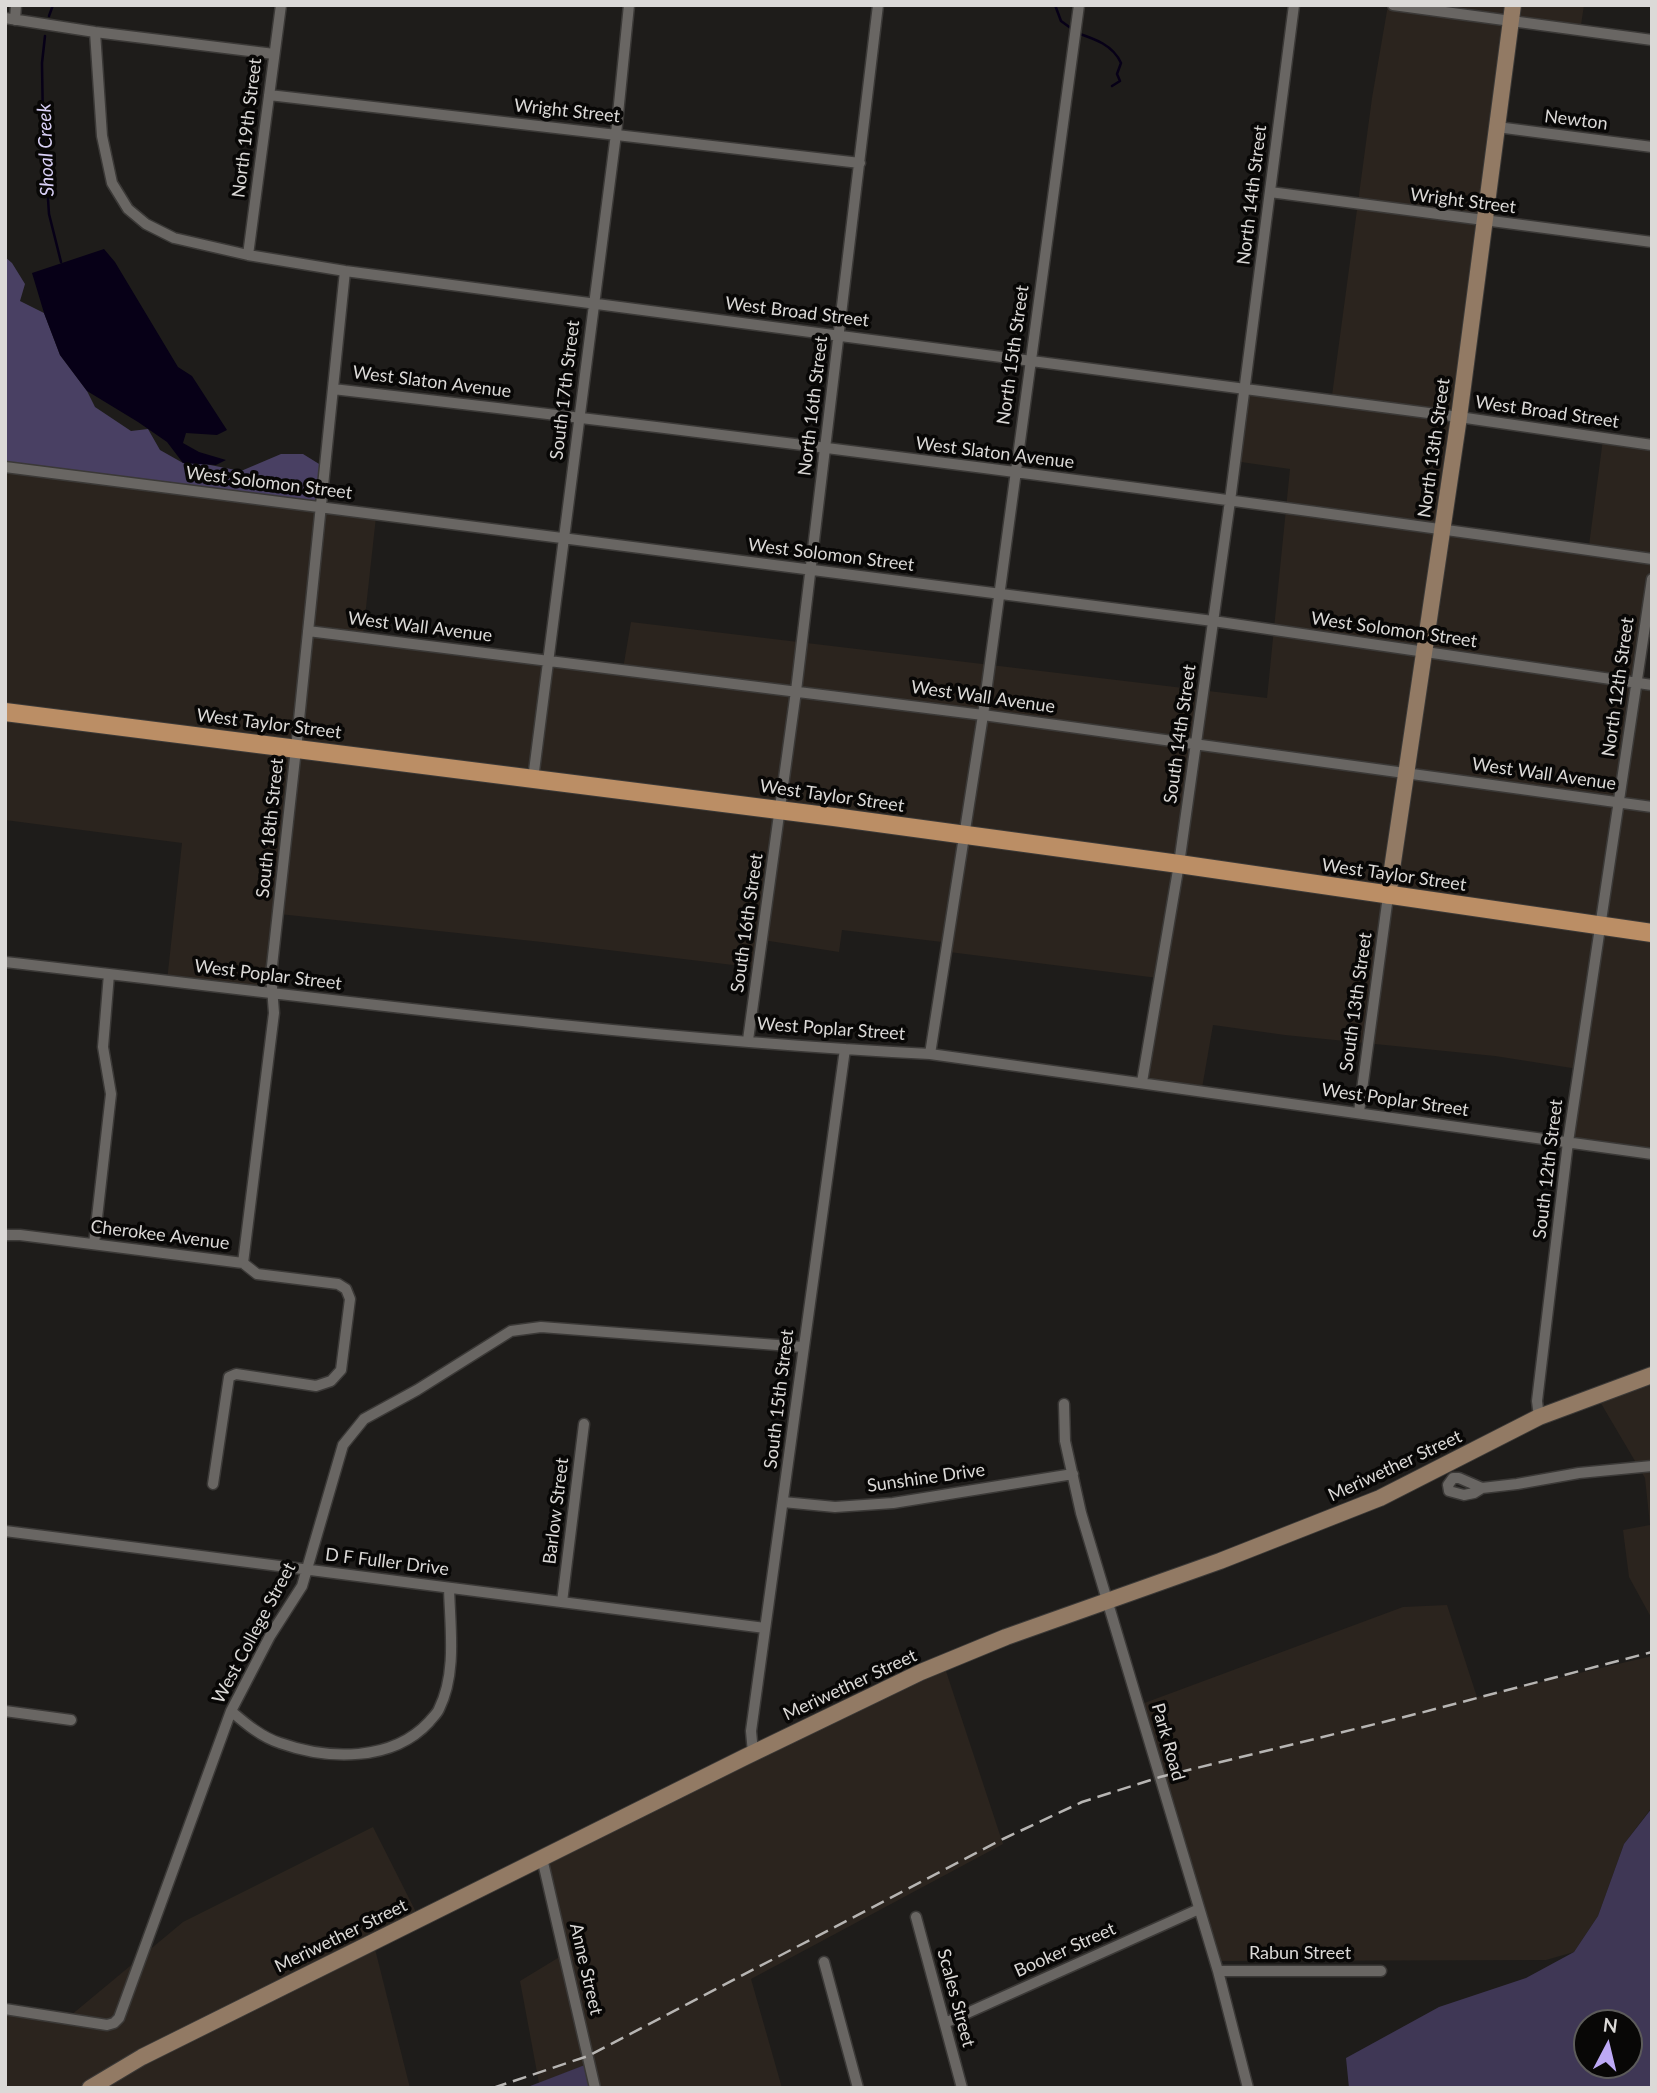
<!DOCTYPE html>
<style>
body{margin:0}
#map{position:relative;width:1657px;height:2093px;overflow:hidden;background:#1e1c1a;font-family:Lato,sans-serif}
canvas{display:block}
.frame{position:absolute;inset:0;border:7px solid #dbd9d7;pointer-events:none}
.north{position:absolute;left:1573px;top:2009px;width:70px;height:70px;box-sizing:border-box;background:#080706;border:2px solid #5c5b5a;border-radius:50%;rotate:7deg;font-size:19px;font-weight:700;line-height:28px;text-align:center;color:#dbd9d7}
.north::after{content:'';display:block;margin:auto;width:24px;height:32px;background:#bda9f5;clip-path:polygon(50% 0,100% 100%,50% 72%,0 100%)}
</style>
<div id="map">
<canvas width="1657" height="2093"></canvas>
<div class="frame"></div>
<div class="north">N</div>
</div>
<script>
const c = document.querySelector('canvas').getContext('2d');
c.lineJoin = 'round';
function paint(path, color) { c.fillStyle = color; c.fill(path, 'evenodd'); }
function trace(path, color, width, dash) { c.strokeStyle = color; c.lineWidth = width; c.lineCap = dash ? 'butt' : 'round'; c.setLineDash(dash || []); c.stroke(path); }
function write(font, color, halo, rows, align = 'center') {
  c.font = font + ' Lato,sans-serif'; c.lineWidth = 7; c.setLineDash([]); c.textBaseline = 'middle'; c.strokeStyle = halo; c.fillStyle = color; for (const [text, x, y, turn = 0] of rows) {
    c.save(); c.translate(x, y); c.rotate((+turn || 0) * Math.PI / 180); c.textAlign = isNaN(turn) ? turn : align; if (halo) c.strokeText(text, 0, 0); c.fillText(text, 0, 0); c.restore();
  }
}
const built = new Path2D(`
 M1388 5H1584L1580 32 1512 25 1440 531 1588 553 1603 439 1652 447V596L1638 688 1652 690V1152L1571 1140 1578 1069 1495 1056 1285 1035 1213 1025 1202 1088 1144 1078 1158 978 941 951 942 942 842 930 839 952 763 940 758 968 542 942 279 914 268 993 167 981 182 843 5 820V472L376 517 363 635 623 669 631 622 1267 698 1290 469 1234 461 1243 392 1331 403 1372 98Z
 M1652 1382V1619L1629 1577 1623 1530 1650 1525 1645 1478 1599 1400Z
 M1447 1605 1477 1697 1652 1656V1807L1624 1844 1598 1916 1574 1952 1546 1960 1219 1961 1139 1705 1403 1607Z
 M943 1662 1003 1844 751 1979 782 2088H594L589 2064 539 2083 520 1981 566 1953 546 1861Z
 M373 1827 418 1916 373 1941 410 2088H5V2011L64 2021 183 1922Z`);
const green = new Path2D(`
 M1652 1808V2088H1349L1346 2058 1439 2007 1526 1978 1574 1952 1598 1916 1624 1844ZM1587 2023H1629V2065H1587Z
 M590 2063 594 2088H525Z`);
const forest = new Path2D(`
 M5 257 12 263 25 284 20 301 44 313 60 355 87 391 95 407 131 431 148 429 160 450 183 463 205 464 241 471 281 454H303L324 467 320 508 5 467Z`);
const water = new Path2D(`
 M104 249 115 262 178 367 192 376 227 430 217 435 186 433 183 443 199 452 226 460 216 465 183 463 167 442 138 422 87 391 60 355 44 313 32 273Z`);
const stream = new Path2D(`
 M1055 5 1061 21 1072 29
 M49 16 53 5
 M1077 33C1095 39 1113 45 1121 63L1117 74 1120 81 1112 86
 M45 36 42 63 43 125 49 214 61 262`);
const street = new Path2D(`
 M1393 5 1652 40
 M5 18 95 32 274 54
 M15 20 16 5
 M95 32 102 136 112 183 128 209 146 224 174 238 248 255 345 271 1459 417 1652 445
 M269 95 860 163
 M1497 127 1652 147
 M1270 192 1652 242
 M248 255 281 5
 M333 389C773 439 1213 496 1652 559
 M5 467 1213 621 1652 685
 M308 631 983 715 1652 807
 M533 779 616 134 629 5
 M5 962C313 997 621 1038 930 1054L1652 1154
 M748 1040 796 691 878 5
 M930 1054 983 715 1079 5
 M1142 1082 1179 864 1230 501 1294 5
 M1359 1112 1388 896
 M5 1235H20L243 1263 257 1274 338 1284 346 1289 350 1299 341 1370 331 1381 316 1386 236 1374 229 1377 213 1484
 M94 1244 111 1094 103 1047 109 974
 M243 1263 274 1013 271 975 296 749 345 271
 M1064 1404 1065 1441 1081 1513 1218 1971 1248 2088
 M1539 1417 1537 1401 1568 1142 1652 579
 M1482 1488 1459 1478H1453L1448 1485 1449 1491 1464 1495 1474 1493 1482 1488 1517 1484 1579 1473 1652 1466
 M783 1502 835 1507 893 1503 1073 1474
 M5 1531 765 1628
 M562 1602 584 1424
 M5 1711 71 1720
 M231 1711C245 1723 261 1737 280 1743 328 1760 392 1762 429 1722 432 1718 437 1714 439 1709 457 1673 450 1627 449 1588
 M753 1753 751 1731 845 1049
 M542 1858 595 2088
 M916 1917 962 2088
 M824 1962 858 2088
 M1218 1971H1381
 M5 2009 107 2025 114 2023 119 2018 231 1711 270 1636 302 1586 343 1445 364 1419 417 1390 511 1331 541 1327 803 1347
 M945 2023 1199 1909`);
const secondary = new Path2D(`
 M1388 896 1459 417 1513 5
 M90 2088 142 2057 745 1757 921 1672 1006 1637 1220 1561 1380 1498 1539 1417 1652 1375`);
const primary = new Path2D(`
 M5 712 834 817 1179 864 1652 933`);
const rail = new Path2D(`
 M493 2088 588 2056 1003 1839 1082 1802 1160 1777 1420 1713 1652 1652`);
const streetNames = [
 ["Wright Street",567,111,6],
 ["Newton",1576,120,7],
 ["North 19th Street",247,128,-83],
 ["North 14th Street",1252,195,-83],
 ["Wright Street",1463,201,7],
 ["West Broad Street",797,312,7],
 ["North 15th Street",1013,355,-82],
 ["West Slaton Avenue",432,382,7],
 ["South 17th Street",565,390,-83],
 ["North 16th Street",813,406,-83],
 ["West Broad Street",1547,412,8],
 ["North 13th Street",1434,448,-82],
 ["West Slaton Avenue",995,453,7],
 ["West Solomon Street",269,483,7],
 ["West Solomon Street",831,555,7],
 ["West Wall Avenue",420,627,7],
 ["West Solomon Street",1394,630,8],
 ["North 12th Street",1618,687,-82],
 ["West Wall Avenue",983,697,8],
 ["West Taylor Street",269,724,7],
 ["South 14th Street",1180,734,-82],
 ["West Wall Avenue",1544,774,8],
 ["West Taylor Street",832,796,8],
 ["South 18th Street",270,828,-84],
 ["West Taylor Street",1394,875,8],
 ["South 16th Street",747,923,-82],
 ["West Poplar Street",268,975,7],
 ["South 13th Street",1356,1002,-82],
 ["West Poplar Street",831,1029,4],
 ["West Poplar Street",1395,1100,8],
 ["South 12th Street",1548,1169,-83],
 ["Cherokee Avenue",160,1235,7],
 ["South 15th Street",779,1399,-83],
 ["Meriwether Street",1395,1466,-25],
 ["Sunshine Drive",926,1478,-8],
 ["Barlow Street",556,1511,-83],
 ["D F Fuller Drive",387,1562,7],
 ["West College Street",254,1633,-62],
 ["Meriwether Street",850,1685,-25],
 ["Park Road",1168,1742,74],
 ["Meriwether Street",341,1936,-26],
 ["Booker Street",1065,1950,-24],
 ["Rabun Street",1300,1953],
 ["Anne Street",586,1969,77],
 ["Scales Street",956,1998,75]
];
const waterNames = [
 ["Shoal Creek",46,150,-92]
];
paint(built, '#2b241e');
paint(green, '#3f3755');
paint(forest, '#494063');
paint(water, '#070017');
trace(stream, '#070017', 2.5);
trace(street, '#3b3937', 13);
trace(secondary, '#3b3937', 18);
trace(primary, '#3b3937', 20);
trace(street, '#696663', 10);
trace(secondary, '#927a64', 16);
trace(primary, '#bb8e65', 18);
trace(rail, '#b7b5b3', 2.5, [14, 7]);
write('18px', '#dbd9d7', '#080706', streetNames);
write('italic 19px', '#d9d0f6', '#080706', waterNames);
</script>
